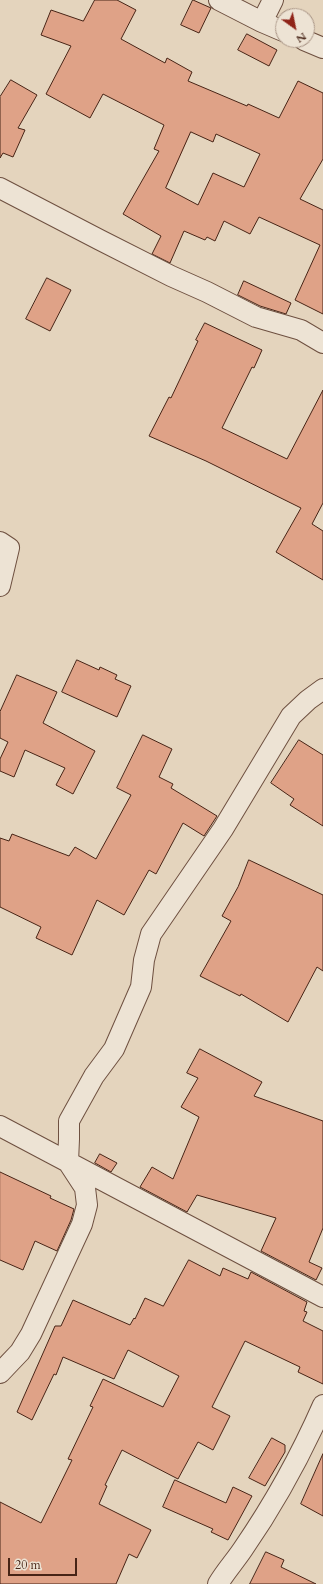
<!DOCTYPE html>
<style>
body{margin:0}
#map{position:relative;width:323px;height:1584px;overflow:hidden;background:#e4d4bd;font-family:Cardo,serif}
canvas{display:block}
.north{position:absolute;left:275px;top:8px;width:40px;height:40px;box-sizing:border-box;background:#ede3d4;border:1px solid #ab9788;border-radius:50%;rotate:147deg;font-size:11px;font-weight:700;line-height:16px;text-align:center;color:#472416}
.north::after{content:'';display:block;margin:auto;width:14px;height:18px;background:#8f2418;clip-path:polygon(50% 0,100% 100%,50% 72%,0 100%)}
.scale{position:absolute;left:8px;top:1558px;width:69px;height:18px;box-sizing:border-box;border:2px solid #472416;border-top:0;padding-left:5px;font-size:12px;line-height:14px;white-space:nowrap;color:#472416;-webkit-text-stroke:3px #ede3d4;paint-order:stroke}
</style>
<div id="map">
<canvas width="323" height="1584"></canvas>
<div class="north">N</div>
<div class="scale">20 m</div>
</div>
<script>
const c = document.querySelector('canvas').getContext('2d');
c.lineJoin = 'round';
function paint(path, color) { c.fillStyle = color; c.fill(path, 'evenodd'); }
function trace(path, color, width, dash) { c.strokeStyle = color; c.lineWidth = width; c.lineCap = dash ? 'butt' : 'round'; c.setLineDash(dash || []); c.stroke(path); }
const building = new Path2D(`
 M95 0H117L136 10 121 39 165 63 167 58 192 72 188 81 247 106 248 104 279 118 298 81 323 93V159L300 199 323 210V314L295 300 320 245 259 217 250 234 224 221 215 241 207 237 205 240 184 231 170 263 152 254 161 236 123 214 159 151 154 149 164 125 103 94 90 118 46 94 71 46 41 35 51 10 83 21ZM191 132 213 142 216 134 260 154 244 187 213 173 198 205 166 188Z
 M193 0 211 8 199 33 181 25Z
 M247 34 277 50 269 66 238 50Z
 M11 80 37 95 18 128 25 130 13 157 3 153 0 158V97Z
 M47 278 71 290 50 331 26 319Z
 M244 281 291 303 286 314 260 306 238 295Z
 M205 323 262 350 254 368 252 367 222 428 287 459 323 390V503L312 524 323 531V580L276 552 301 508 206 461 149 436 169 397 171 398 198 341 196 340Z
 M77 660 99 670 100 667 117 675 115 679 131 686 117 717 62 692Z
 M17 675 57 692 43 723 95 751 73 794 56 785 65 768 25 750 14 777 0 771V759L8 742 0 738V712Z
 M143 735 172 749 159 777 173 784 171 788 217 816 204 836 183 823 156 874 149 870 124 915 97 900 72 955 36 938 41 927 0 907V838L9 841 12 834 69 856 75 847 96 859 131 795 117 788Z
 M299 740 323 755V826L290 805 294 799 271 783Z
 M249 860 323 895V971L317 967 288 1022 241 994 240 996 200 976 231 921 222 916 238 887Z
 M200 1049 262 1082 254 1096 323 1121V1228L309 1262 322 1268 316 1280 261 1251 276 1218 197 1195 187 1212 140 1187 152 1167 173 1179 199 1117 181 1107 198 1078 187 1073Z
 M100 1154 117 1163 111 1172 95 1163Z
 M0 1172 51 1196 50 1198 74 1209 71 1220 57 1251 35 1241 23 1270 0 1260Z
 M189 1260 220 1276 223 1268 248 1279 251 1272 307 1302 304 1311 307 1312 303 1321 323 1331V1384L298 1372 300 1367 245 1341 212 1407 230 1416 213 1450 198 1442 178 1479 122 1450 105 1485 107 1486 99 1504 151 1530 137 1558 129 1554 116 1584H0V1502L41 1523 72 1460 68 1459 93 1407 90 1406 103 1379 163 1407 179 1376 128 1350 114 1379 63 1357 56 1375 54 1374 32 1420 17 1412 55 1326H61L73 1300 130 1325 134 1318 135 1319 145 1298 163 1306Z
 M272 1438 285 1445V1452L265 1486 249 1478Z
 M323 1454V1516L301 1504Z
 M175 1480 226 1503 233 1487 252 1496 228 1540 211 1532 213 1529 163 1507Z
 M266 1552 284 1560 281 1567 316 1584H250Z`);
const minor = new Path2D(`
 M219 0 262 22
 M273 0 262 22 283 31
 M304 40 323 48
 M0 188 100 240 171 276 207 292 256 317 301 330 323 343
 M0 542 9 548 0 586
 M0 1126 323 1297
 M0 1373 20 1352 31 1334 82 1224 87 1205 85 1188 68 1162 69 1139V1121L94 1076 114 1049 131 1010 141 987 144 960 151 934 223 829 291 716 308 700 323 689
 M218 1584C225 1572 235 1561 243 1549 274 1504 301 1455 323 1405`);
paint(building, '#dfa287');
trace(building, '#472416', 1);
trace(minor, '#6e5040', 22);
trace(minor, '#ede3d4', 20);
</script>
